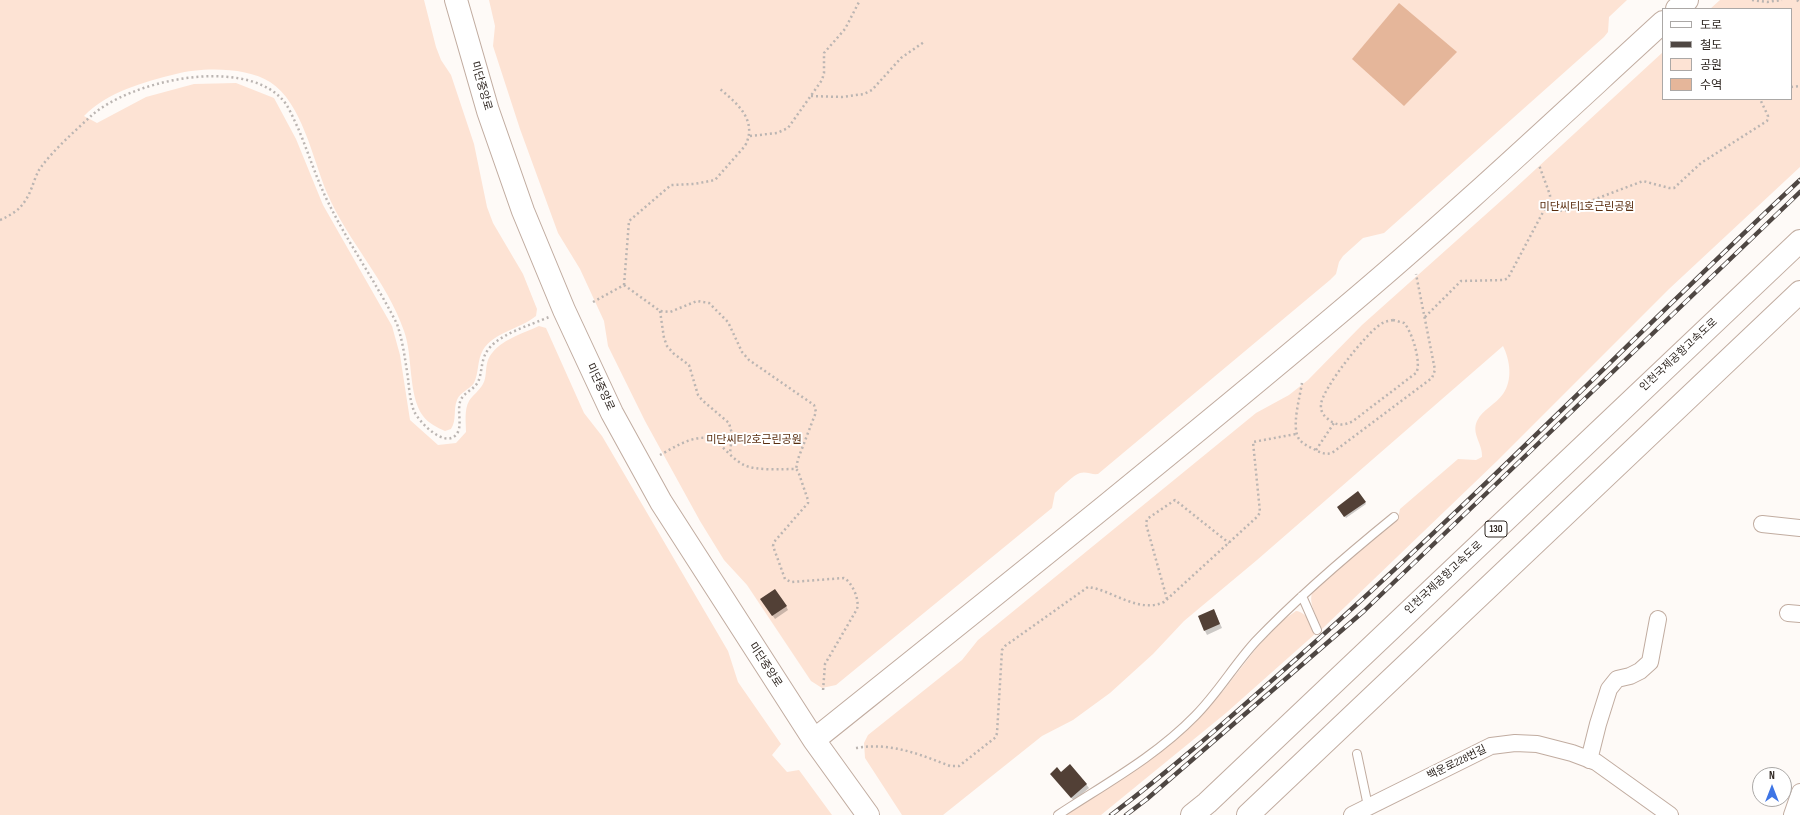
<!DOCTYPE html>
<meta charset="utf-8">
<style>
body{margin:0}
#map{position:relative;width:1800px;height:815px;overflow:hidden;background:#fefaf7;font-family:"Sofia Sans Condensed","Noto Sans KR",sans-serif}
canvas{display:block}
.legend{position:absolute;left:1662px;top:8px;width:130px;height:92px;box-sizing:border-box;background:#fff;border:1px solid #aba8a6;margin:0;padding:5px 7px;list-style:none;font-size:12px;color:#2e2621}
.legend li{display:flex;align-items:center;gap:8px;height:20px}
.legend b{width:20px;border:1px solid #aba8a6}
.north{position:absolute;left:1752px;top:767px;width:40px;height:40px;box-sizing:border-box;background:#fff;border:1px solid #aba8a6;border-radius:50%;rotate:0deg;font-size:11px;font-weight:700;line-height:16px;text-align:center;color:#2e2621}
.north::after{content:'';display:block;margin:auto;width:14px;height:18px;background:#3e75e5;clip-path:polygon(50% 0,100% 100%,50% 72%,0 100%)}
</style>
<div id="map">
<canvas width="1800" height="815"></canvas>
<ul class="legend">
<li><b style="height:5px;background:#fff"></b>도로</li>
<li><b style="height:5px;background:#4f4743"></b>철도</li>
<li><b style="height:11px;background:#fde3d4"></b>공원</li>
<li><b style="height:11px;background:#e5b69a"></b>수역</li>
</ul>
<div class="north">N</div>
</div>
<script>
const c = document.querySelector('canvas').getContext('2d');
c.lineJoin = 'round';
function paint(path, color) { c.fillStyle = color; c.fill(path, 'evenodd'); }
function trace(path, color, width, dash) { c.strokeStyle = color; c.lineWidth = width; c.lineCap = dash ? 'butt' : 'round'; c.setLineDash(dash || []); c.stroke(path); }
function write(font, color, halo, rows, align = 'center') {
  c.font = font + ' "Sofia Sans Condensed","Noto Sans KR",sans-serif'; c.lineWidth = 4; c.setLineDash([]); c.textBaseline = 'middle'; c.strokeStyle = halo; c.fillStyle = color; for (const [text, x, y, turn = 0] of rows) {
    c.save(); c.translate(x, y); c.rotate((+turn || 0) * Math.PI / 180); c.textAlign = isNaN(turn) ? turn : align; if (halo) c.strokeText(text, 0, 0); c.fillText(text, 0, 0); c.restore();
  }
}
const green = new Path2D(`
 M0 0H424L436 47 441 60 451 75 474 144 487 207 493 223 523 274 537 309 536 316C520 329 494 332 483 350 477 360 479 373 474 383 469 390 460 392 457 400 453 410 457 420 451 429L445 431C438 428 428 423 423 416 408 396 413 355 404 331 387 281 348 242 327 193 313 160 302 102 270 82 247 67 202 67 176 74 144 82 107 92 84 116L97 123 146 97 194 84 236 83 274 98 296 139 323 205 392 326 400 355 410 420 438 445 456 443 466 432C466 422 464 410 469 401 473 395 479 391 483 384 487 377 485 368 488 360 496 341 522 334 539 326L546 328 584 413 602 436 728 651 738 682 781 744 772 755 787 772 799 770 832 815H0Z
 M489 0H1627L1609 17 1608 32 1604 37 1384 233 1363 238 1343 256 1339 262 1336 274 1330 280 1098 474C1092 475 1086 471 1080 473 1073 475 1061 488 1055 493L1052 508 836 685 822 688 811 681 747 585 724 560 700 521 645 421 608 346 604 321 580 269 558 233 520 129 493 46 495 26Z
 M1720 0H1800V167L1669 289 1497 461 1322 629C1317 616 1306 601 1314 589L1398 518 1400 509 1458 459 1476 460 1482 457C1483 444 1471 434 1477 421 1482 410 1496 404 1503 394 1513 380 1510 360 1503 346L1257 560 1184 621 1153 654 1110 693 1073 720 1042 736 943 815H902L865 758 864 743 868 735 962 660 978 640 1256 413 1289 395 1308 380 1362 325 1512 191 1663 52V99H1791V9H1710Z
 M1296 611C1307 612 1311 625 1315 634L1226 713 1101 815H1065L1143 764 1166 745 1202 714 1223 691 1258 646 1283 620Z`);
const water = new Path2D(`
 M1399 3 1457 52 1404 106 1352 59Z`);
const shadow = new Path2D(`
 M1358 493 1366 504 1346 518 1338 507Z
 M764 603 786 606 788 610 775 619Z
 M1214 610 1222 628 1207 635 1205 631Z
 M1061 773 1086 784 1089 788 1074 801 1051 774Z`);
const building = new Path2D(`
 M1358 491 1366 502 1344 517 1337 507Z
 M775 589 787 606 772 616 760 599Z
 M1214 609 1220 624 1204 631 1198 616Z
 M1070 764 1087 784 1071 798 1050 774 1057 767 1061 772Z`);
const path = new Path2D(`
 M1752 0 1767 2 1782 0
 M1797 0 1800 3
 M1791 87 1800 86
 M811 96 842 97 864 94 872 90 901 58 924 42
 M750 136 777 133 788 128 822 80 824 73V53L845 29 860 0
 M1545 209 1564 211 1643 181 1669 188H1674L1701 163 1767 121 1768 116 1760 99
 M0 220C18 212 25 205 32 187 34 182 36 175 39 170 52 151 74 132 91 116 130 81 238 57 280 97 288 104 293 118 298 128 309 154 317 181 330 206 350 246 377 284 397 324 403 342 405 359 408 378 409 388 410 401 414 411 419 422 444 448 456 435 463 427 457 412 460 402 463 392 473 391 478 382 482 374 481 361 486 353 495 335 531 325 549 317
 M624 285 660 311 670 312 697 301 709 303 728 322 742 352 749 360 814 405 816 412 798 459 796 469
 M624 285 629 221 671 185 694 184 715 180 745 146C758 121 738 104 720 89
 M593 302 624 285
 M660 311 664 338 667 346 673 353 689 365 698 395 702 400 729 423 732 434 730 453
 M1425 317 1461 281 1504 280 1508 278 1550 199V195L1539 165
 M1393 320 1404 323C1412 331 1422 364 1416 373L1353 421C1346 425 1339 426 1332 422 1326 418 1320 413 1321 405 1321 390 1367 332 1381 324 1385 321 1389 321 1393 320Z
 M1302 383C1300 397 1291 427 1299 439 1302 443 1307 446 1312 448 1319 452 1324 455 1332 453L1432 378 1435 370 1416 274
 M1316 450 1334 423
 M660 455C675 447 701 429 718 443 726 450 734 460 744 465 756 471 782 469 796 469L798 471 808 500V503L774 542 773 546 785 579 791 582 844 578C852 582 860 600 857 609L825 664 823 691
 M1167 599 1146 524 1147 519 1175 500 1229 543
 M856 748C890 742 919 754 950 766H959L996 737 997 733 1002 650 1005 646 1088 587C1112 590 1139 614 1164 602L1258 516 1260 512 1253 442 1296 434`);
const lane = new Path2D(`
 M1302 596 1317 630
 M1357 754 1368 806
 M1058 815C1105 784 1155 757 1195 716 1218 693 1234 665 1256 641 1299 596 1346 556 1394 517`);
const street = new Path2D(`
 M1762 524 1800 528
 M1788 613 1800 614
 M1589 760 1598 724 1609 689 1617 679 1630 676 1640 671 1650 662 1658 619
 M1352 815 1491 746 1515 743 1537 744 1572 753 1596 762 1670 815
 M1792 815 1800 792`);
const secondary = new Path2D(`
 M456 0 488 111 523 211 564 310 612 413 661 502 814 740 868 815
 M1677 9 1687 0
 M814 740C990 599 1166 459 1339 313 1450 220 1556 120 1663 22`);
const highway = new Path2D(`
 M1192 815 1207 803 1800 241
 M1248 815 1800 292`);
const rail = new Path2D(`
 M1111 815C1175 767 1235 713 1295 660 1469 506 1631 339 1800 180
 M1126 815 1147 799 1364 611 1800 192`);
const shields = [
 [1496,529,22]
];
const shieldNames = [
 ["130",1496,529]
];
const streetNames = [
 ["미단중앙로",481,86,74],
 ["인천국제공항고속도로",1679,355,-43],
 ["미단중앙로",600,387,65],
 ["인천국제공항고속도로",1444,578,-43],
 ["미단중앙로",765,665,57],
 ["백운로228번길",1457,763,-26]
];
const parkNames = [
 ["미단씨티1호근린공원",1587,207],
 ["미단씨티2호근린공원",754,440]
];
paint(green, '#fde3d4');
paint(water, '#e5b69a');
paint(shadow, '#0003');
paint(building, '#524036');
trace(lane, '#c1aca0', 10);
trace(street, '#c1aca0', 18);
trace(secondary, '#c1aca0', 24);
trace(highway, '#c1aca0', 24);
trace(path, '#bbb5b2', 2.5, [2, 3]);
trace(lane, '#fff', 8);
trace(street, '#fff', 16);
trace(secondary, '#fff', 22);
trace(highway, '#fff', 22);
trace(rail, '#4f4743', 4.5);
trace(rail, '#fff', 3, [9]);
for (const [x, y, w] of shields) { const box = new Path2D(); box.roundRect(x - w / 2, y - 8, w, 16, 3); c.fillStyle = '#fff'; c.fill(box); trace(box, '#2e2621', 1); }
write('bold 10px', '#2e2621', null, shieldNames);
write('11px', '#2e2621', '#fff', streetNames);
write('11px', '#592d0e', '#fff', parkNames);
</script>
